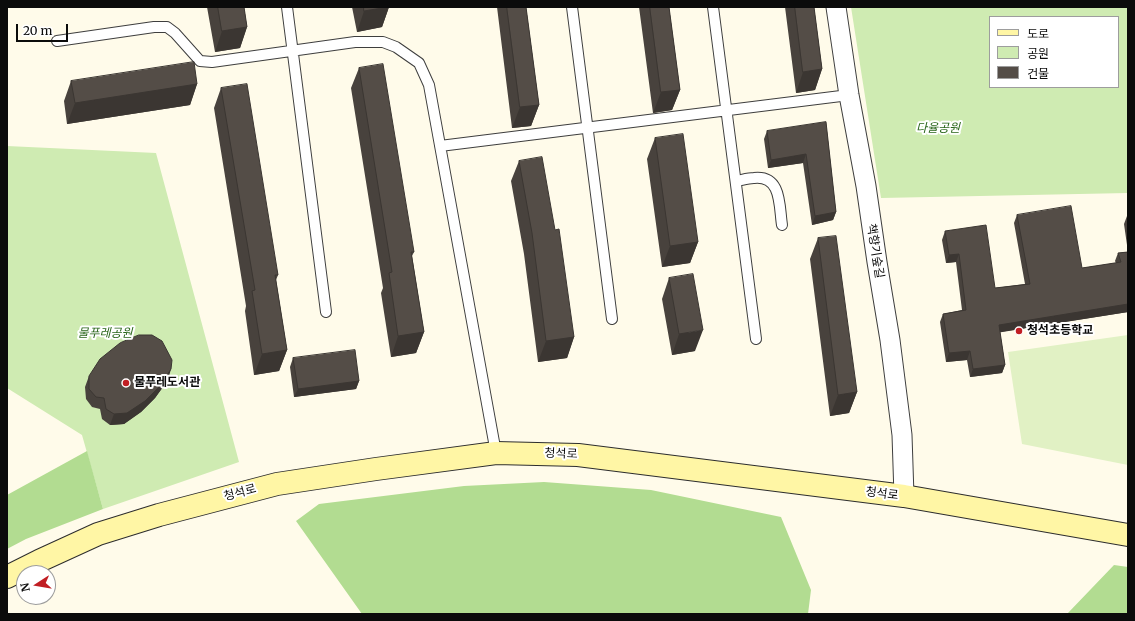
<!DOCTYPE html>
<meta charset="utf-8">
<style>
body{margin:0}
#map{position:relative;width:1135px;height:621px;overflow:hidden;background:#fffbea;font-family:Merriweather,"Noto Sans KR",serif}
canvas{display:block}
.frame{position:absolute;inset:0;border:8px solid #0b0b0b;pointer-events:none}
.legend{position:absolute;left:989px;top:16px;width:130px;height:72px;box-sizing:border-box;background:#fff;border:1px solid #9d9d9d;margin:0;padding:5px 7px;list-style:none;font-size:12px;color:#0b0b0b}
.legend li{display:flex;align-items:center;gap:8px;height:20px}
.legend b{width:20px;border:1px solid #9d9d9d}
.north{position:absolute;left:16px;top:565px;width:40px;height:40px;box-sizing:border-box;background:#fff;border:1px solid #9d9d9d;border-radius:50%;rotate:258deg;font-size:11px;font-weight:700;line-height:16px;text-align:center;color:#0b0b0b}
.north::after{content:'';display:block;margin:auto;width:14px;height:18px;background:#c11e23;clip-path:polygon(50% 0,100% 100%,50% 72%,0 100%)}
.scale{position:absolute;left:16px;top:24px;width:52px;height:18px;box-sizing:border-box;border:2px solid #0b0b0b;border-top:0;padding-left:5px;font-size:12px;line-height:14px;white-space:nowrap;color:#0b0b0b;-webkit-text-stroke:3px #fff;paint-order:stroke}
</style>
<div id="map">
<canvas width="1135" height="621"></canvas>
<div class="frame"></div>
<ul class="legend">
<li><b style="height:5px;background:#fff6a5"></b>도로</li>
<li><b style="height:11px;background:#cfebb2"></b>공원</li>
<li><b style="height:11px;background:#544d47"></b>건물</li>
</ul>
<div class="north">N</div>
<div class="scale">20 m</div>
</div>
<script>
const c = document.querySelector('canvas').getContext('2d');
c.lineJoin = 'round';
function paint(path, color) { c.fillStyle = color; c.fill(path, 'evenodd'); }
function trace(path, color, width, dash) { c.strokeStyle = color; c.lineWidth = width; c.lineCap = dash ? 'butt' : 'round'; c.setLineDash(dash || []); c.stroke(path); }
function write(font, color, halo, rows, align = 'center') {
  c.font = font + ' Merriweather,"Noto Sans KR",serif'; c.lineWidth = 4; c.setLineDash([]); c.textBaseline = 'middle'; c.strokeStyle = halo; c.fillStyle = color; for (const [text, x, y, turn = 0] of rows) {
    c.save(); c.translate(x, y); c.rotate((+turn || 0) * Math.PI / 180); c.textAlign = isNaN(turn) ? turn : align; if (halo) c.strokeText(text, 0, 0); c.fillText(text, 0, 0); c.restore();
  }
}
const green = new Path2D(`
 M851 7H1128V193L881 198ZM990 17H1118V87H990Z
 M7 146 156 153 239 462 103 509 82 435 7 388Z`);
const forest = new Path2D(`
 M87 451 103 509 26 539 7 549V495Z
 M544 482 651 490 781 517 811 590 808 614H362L296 521 319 504 464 486Z
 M1114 565 1128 567V614H1067Z`);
const pitch = new Path2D(`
 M1128 335V465L1022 444 1008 352Z`);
const service = new Path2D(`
 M287 7 326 312
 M572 7 612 319
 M713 7 756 339
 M57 41 154 27H167L175 33 200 61 212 62 355 42H383L396 47 419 63 429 85 496 453
 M440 146 849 95
 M736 181C742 180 748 178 754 178 782 175 779 206 782 225`);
const minor = new Path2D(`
 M836 7 849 95 866 186 877 262 890 340 902 435 904 496`);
const secondary = new Path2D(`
 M7 577 39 561 98 534 159 515 277 484 376 469 496 453 578 455 904 496 1128 535`);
const wall = new Path2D(`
 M207 7H244L247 27 240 48 215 52Z
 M352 7H389L382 27 357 32Z
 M497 7H526L539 105 531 126 512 128Z
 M639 7H669L680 90 672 110 653 113Z
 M785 7H814L822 69 815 90 796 93Z
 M359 68 414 252 412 256 424 332 416 353 391 357 381 293 383 288 351 88Z
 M71 81 197 84 190 105 67 124 64 101Z
 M221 88 278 275 276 280 287 350 279 371 254 375 245 311 246 306 214 108Z
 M826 122 836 212 833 220 812 225 803 163 768 168 764 139 767 131Z
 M655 138 698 242 690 263 662 267 647 159Z
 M519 161 574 337 567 358 538 362 524 254 511 181Z
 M1017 215 1082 268 1116 263 1115 261 1118 253 1128 252V312L1000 332 1005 365 1002 373 970 377 967 360 946 362 940 322 943 314 962 310 956 262 946 263 942 240 945 231 995 288 1025 284 1014 223Z
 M1127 216 1128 222V252L1124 224Z
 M818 238 857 392 849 413 830 416 810 259Z
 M669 278 695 351 672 355 662 299Z
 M293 358 359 381 356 389 294 397 290 367Z
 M89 376 168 380 155 398 141 412 124 424 110 425 102 419 100 409 92 407 86 399 85 387Z`);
const shadedWall = new Path2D(`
 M389 7 382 27 357 32 364 11Z
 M247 27 240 48 215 52 222 31Z
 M822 69 815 90 796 93 803 72Z
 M197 84 190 105 67 124 75 103Z
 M680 90 672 110 653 113 661 92Z
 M539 105 531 126 512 128 520 107Z
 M806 154 803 163 768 168 771 160Z
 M836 212 833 220 812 225 815 216Z
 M698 242 690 263 662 267 670 246Z
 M959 254 956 262 946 263 949 255Z
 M1128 304V312L996 333 999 325Z
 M703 330 695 351 672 355 679 334Z
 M424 332 416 353 391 357 398 336Z
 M574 337 567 358 538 362 546 341Z
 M287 350 279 371 254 375 262 354Z
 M970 351 967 360 946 362 949 353Z
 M1005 365 1002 373 970 377 973 369Z
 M171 369 168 380 155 398 141 412 124 424 110 425 114 414Z
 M359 381 356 389 294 397 298 389Z
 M857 392 849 413 830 416 838 395Z`);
const building = new Path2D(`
 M218 7H244L247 27 222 31Z
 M364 7H388L364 11Z
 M507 7H526L539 105 520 107Z
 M650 7H669L680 90 661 92Z
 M795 7H814L822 69 803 72Z
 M194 62 197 84 75 103 71 81Z
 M383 64 414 252H411L424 332 398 336 389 273 392 272 359 68Z
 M247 84 278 275H275L287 350 262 354 252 291 255 290 221 88Z
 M826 122 836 212 815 216 806 154 771 160 767 131Z
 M683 134 698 242 670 246 655 138Z
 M542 157 555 230 559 229 574 337 546 341 532 233 519 161Z
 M1071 206 1082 268 1121 262 1118 253 1128 252V304L999 325 1005 365 973 369 970 351 949 353 943 314 966 310 959 254 949 255 945 231 986 225 995 288 1030 284 1017 215Z
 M836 236 857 392 838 395 818 238Z
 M693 274 703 330 679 334 669 278Z
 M139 335H152L162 341 172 360 171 369 159 387 145 401 127 413 114 414 106 409 104 398 96 397 89 389V376L100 359 120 343Z
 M355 350 359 381 298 389 293 358Z`);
const markers = [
 [1019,331,4,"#c11e23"],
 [126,383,4,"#c11e23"]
];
const parkNames = [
 ["다율공원",938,129],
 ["물푸레공원",105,334]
];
const streetNames = [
 ["책향기숲길",875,251,81],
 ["청석로",561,454,2],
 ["청석로",240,493,-15],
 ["청석로",882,494,7]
];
const poiNames = [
 ["청석초등학교",1027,331],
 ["물푸레도서관",134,383]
];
paint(green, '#cfebb2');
paint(forest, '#b2dc91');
paint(pitch, '#e1f1c4');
trace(service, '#3e3e3e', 12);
trace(minor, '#3e3e3e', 21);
trace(secondary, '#2d2d2d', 24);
trace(service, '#fff', 10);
trace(minor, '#fff', 19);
trace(secondary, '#fff6a5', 22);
paint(wall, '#48423d');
paint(shadedWall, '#3b3632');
paint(building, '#544d47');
trace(building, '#3b3632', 1);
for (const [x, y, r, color] of markers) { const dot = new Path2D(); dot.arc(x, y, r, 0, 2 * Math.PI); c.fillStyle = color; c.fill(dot); trace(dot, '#fff', 1.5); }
write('italic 12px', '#286519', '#fff', parkNames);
write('12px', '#0b0b0b', '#fff', streetNames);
write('bold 12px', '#0b0b0b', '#fff', poiNames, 'left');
</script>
